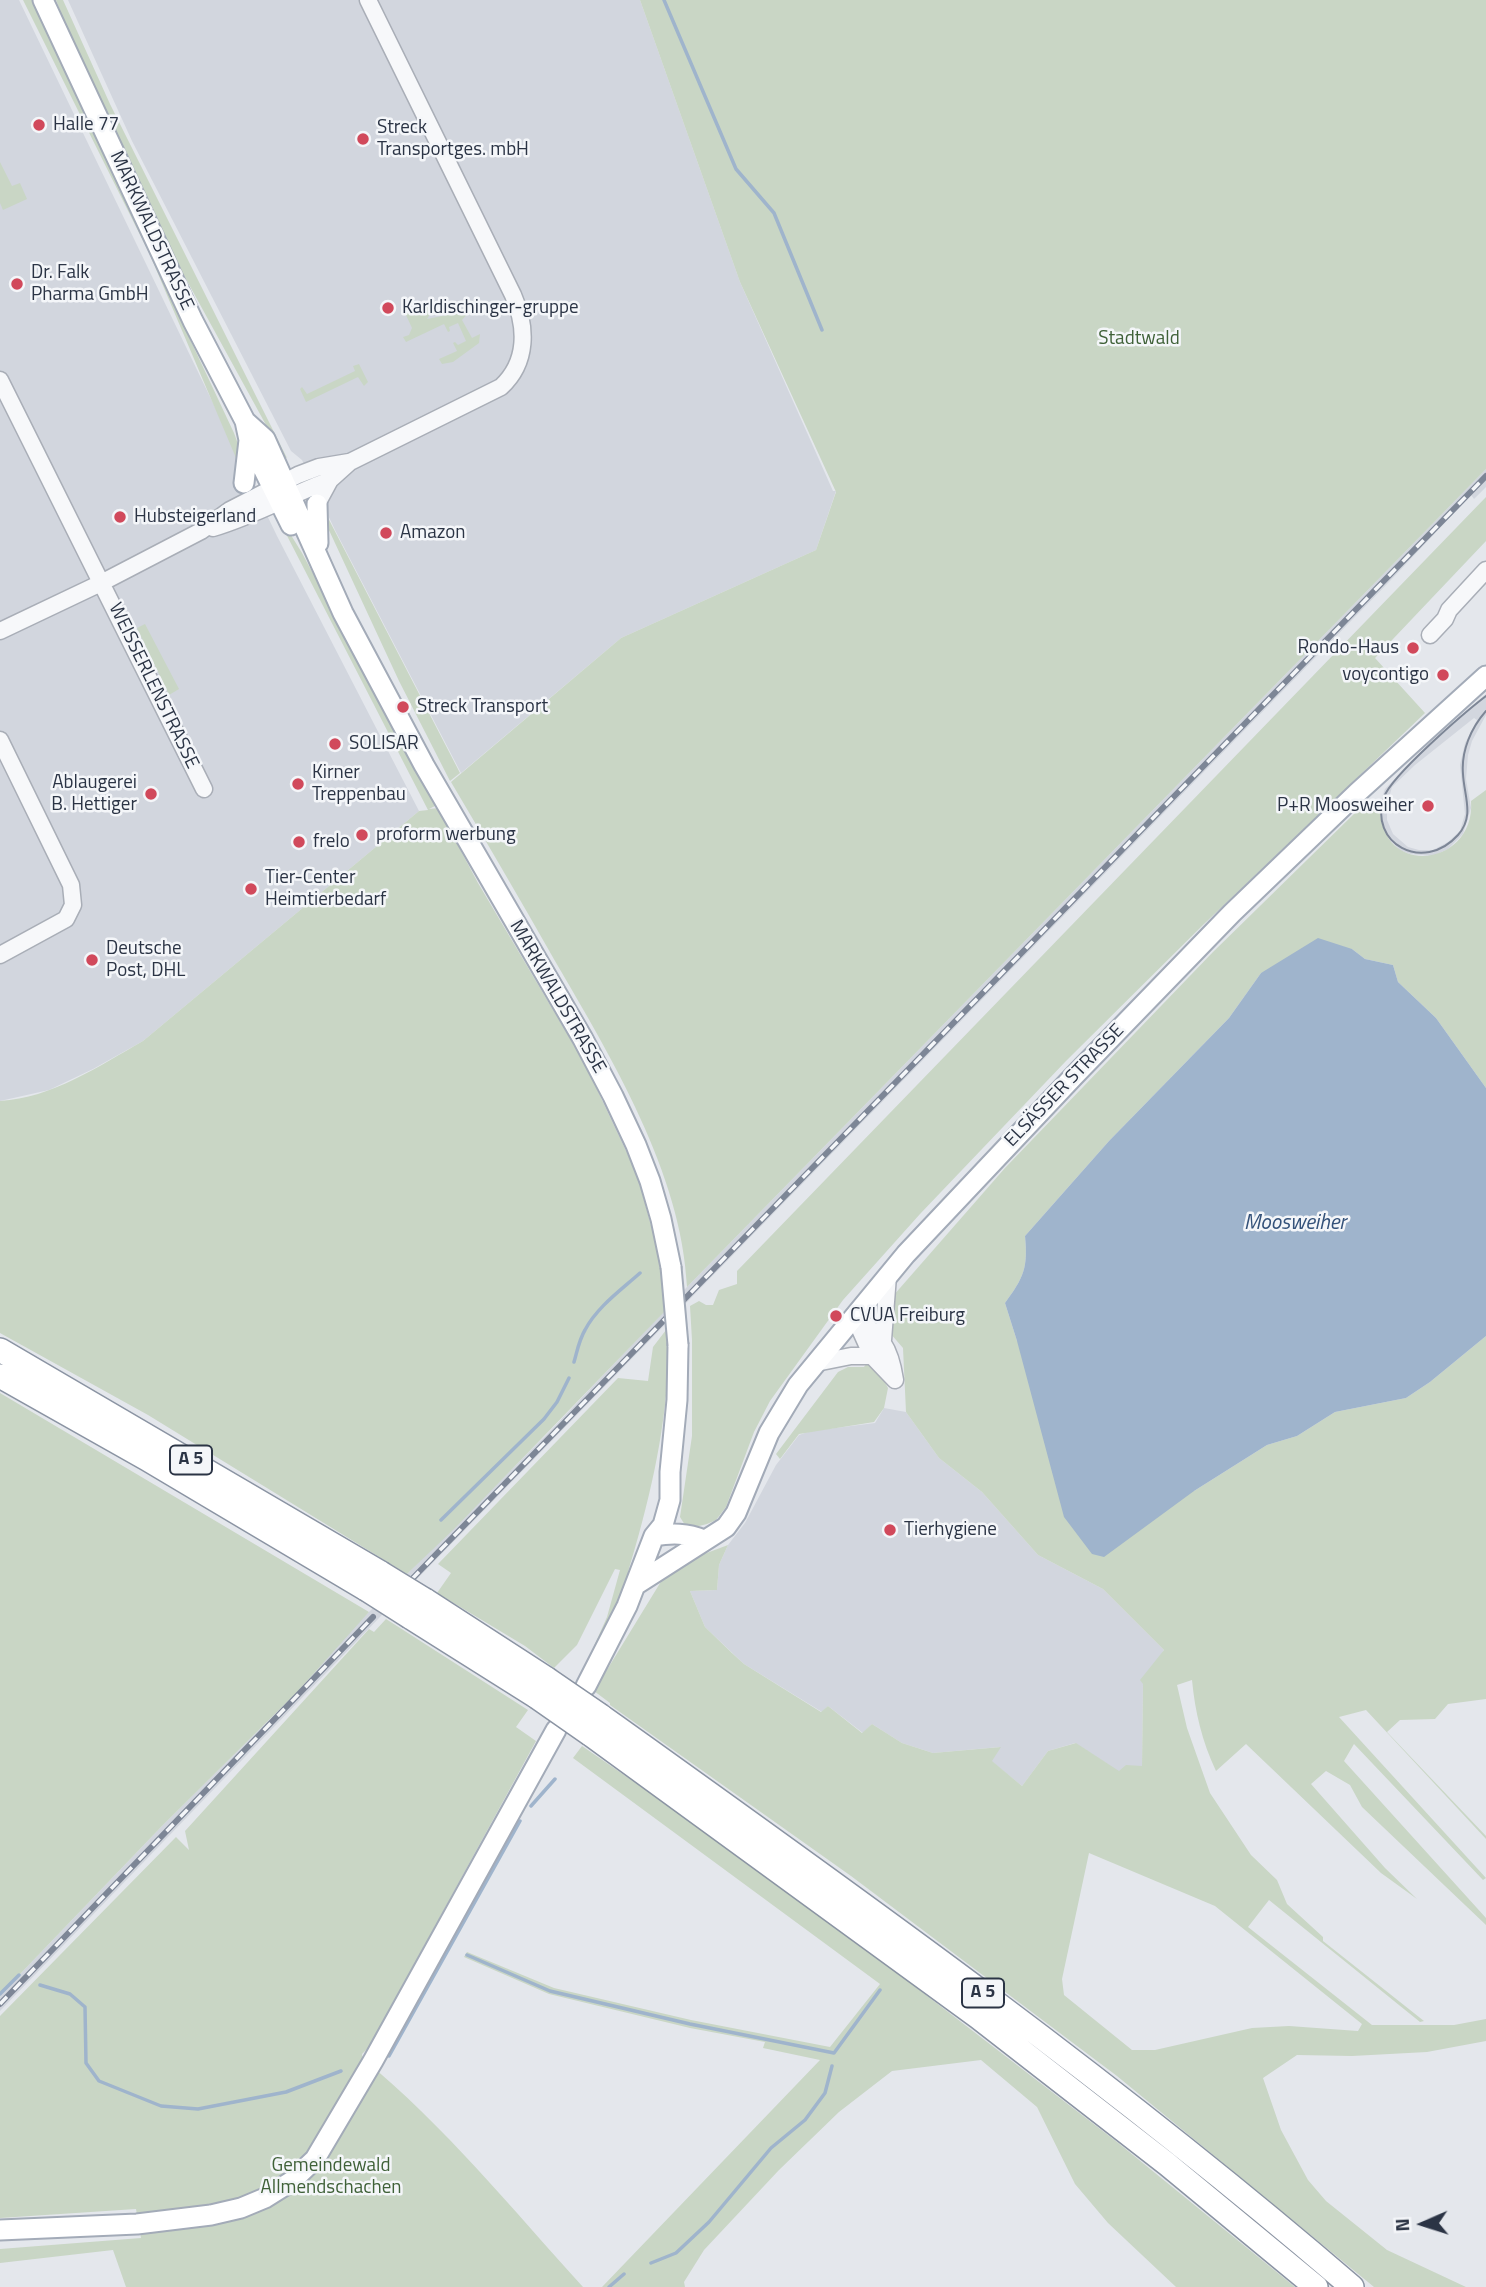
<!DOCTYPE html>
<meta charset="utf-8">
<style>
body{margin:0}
#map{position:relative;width:1486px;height:2287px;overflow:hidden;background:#e4e7ec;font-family:"Titillium Web",sans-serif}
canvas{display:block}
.north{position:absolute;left:1388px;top:2189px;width:70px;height:70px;-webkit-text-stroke:5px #f4f6f9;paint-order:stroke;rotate:267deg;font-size:19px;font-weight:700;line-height:28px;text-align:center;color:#2b3445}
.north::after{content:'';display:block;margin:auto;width:24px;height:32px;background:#2b3445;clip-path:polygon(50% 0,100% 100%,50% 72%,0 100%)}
</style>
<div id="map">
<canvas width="1486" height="2287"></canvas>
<div class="north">N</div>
</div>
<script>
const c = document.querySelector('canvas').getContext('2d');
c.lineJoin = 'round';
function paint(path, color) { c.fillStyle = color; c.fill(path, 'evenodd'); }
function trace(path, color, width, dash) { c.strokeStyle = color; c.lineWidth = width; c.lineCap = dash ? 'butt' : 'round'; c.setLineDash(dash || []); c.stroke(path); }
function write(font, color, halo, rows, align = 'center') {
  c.font = font + ' "Titillium Web",sans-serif'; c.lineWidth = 5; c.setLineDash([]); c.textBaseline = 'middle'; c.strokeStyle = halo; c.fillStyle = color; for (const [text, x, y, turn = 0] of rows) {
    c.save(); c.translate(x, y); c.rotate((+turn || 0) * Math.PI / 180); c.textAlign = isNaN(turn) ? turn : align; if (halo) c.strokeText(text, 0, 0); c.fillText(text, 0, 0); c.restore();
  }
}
const built = new Path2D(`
 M0 0H19L277 536 419 811 143 1041 93 1069 49 1090 0 1101Z
 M68 0H640L740 282 833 491H836L816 550 621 638 461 773 335 530 302 460 291 451 132 141Z
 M1486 469V487L1474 499 1471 495 1389 582 379 1618 0 2011V1995L162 1826 297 1692 345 1636 552 1429 687 1287Z
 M1486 694V715L1472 741 1468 755 1466 779 1471 808 1463 834 1448 849 1433 856 1410 854 1399 850 1385 832 1381 818 1382 797 1385 789 1432 741ZM1474 718 1477 720 1465 743 1460 765 1465 814 1460 831 1448 842 1433 850H1419L1408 847 1393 834 1387 820V805L1392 787 1415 765Z
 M884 1408 906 1412 939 1458 982 1492 1038 1555 1103 1589 1164 1650 1143 1684 1142 1766 1119 1772 1075 1743 1048 1751 1022 1786 991 1761 1000 1747 933 1753 902 1743 872 1724 863 1733 828 1706 822 1712 744 1664 705 1627 690 1591 717 1590 719 1565 728 1545 745 1523 776 1465 799 1435 811 1431 875 1423Z`);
const green = new Path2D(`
 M23 0H33L154 245 173 303 234 433 242 455 239 465 150 255Z
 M56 0H63L110 104 287 458 283 456 175 259 87 79Z
 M640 0H1486V469L687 1287C682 1174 611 1057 555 961 521 901 486 841 451 782L621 638 816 550 836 492 740 282Z
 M0 162 12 186 20 183 27 199 3 210 0 203Z
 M432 304 434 308 427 319 447 315 467 307 469 312 462 320 472 338 480 334 479 343 453 362 442 364 439 359 457 351 453 343 455 342 458 345 466 341 458 323 449 327 450 331 448 332 444 324 406 342 403 337 409 335 412 328 405 313 417 307 420 311Z
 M359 364 368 382 364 386 358 377 306 402 300 389 302 387 307 394 355 371 353 366Z
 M1486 497V541L1375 658 1425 713 1204 924 1066 1061 920 1214 843 1300 770 1401 754 1432 726 1507 716 1520 707 1524 695 1527 685 1525 680 1517 692 1436V1340L690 1306 699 1301 706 1305H713L719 1290 737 1284V1271Z
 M326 514 460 773 450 781 399 681 328 528Z
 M282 526 286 527 302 553 437 805 429 809 438 808 478 883 585 1064 637 1174 662 1266 667 1309 454 1529 407 1574 148 1415 0 1333V1101C52 1098 99 1066 143 1041L419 811 428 810Z
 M145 624 179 689 169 695 137 628Z
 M1486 790V1088L1436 1018 1398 982 1393 965 1365 959 1352 949 1261 973 1229 1018 1109 1141 1025 1236C1028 1268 1024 1277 1005 1303L1017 1341 1194 1491 1267 1445 1297 1436 1335 1412 1406 1398 1430 1382 1486 1336V1699L1448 1704 1435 1719 1400 1720 1387 1732 1486 1836V1839L1366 1710 1339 1717 1486 1878 1483 1880 1354 1744 1344 1761 1486 1918V1925L1362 1807 1350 1785 1326 1771 1311 1784 1385 1868 1417 1899 1381 1873 1246 1744 1216 1771C1202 1741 1195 1712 1192 1680L1177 1685 1187 1728 1210 1793 1251 1855 1277 1880 1287 1904 1323 1937V1941L1424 2021 1420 2022 1269 1900 1248 1927 1372 2025H1454L1486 2019V2041L1427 2052 1352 2056 1297 2055 1263 2078 1281 2130 1308 2180 1326 2201 1387 2250 1466 2287H1374L1117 2076 851 1876 610 1705V1703L594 1691 665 1575 680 1563 728 1545 719 1565 717 1590 690 1591 705 1627 732 1653 744 1664 821 1712 828 1706 862 1733 872 1724 902 1743 933 1753 1001 1747 992 1761 1022 1786 1048 1751 1076 1743 1119 1771 1126 1765 1142 1766 1143 1684 1140 1680 1164 1650 1103 1589 1038 1555 982 1492 939 1458 906 1412 903 1348 890 1333 893 1296 1005 1168 1213 952 1357 811H1380C1385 880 1476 864 1471 801ZM1089 1853 1215 1906 1362 2024 1358 2031 1289 2026 1252 2028 1155 2050H1132L1064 1995 1062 1979Z
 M666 1330C671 1341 669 1355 668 1367 665 1436 648 1506 628 1572L631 1573 622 1600 588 1668 585 1666 607 1617 620 1570 615 1569 577 1645 554 1668 525 1646 437 1593 451 1573 438 1564 618 1378 648 1381 653 1347Z
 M866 1364 877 1368 888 1388 884 1408 874 1422 799 1434 780 1459 776 1454 838 1372 848 1367H864Z
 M0 1393 369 1612 297 1692 162 1826 0 1995Z
 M386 1619 528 1710 516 1727 536 1741 369 2047 362 2054 363 2059C444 2125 512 2209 583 2287H126L113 2250 0 2263V2249L141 2238 136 2209 0 2218V2016L176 1837 189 1850 185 1831 369 1629 374 1632Z
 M582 1746 774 1878 1117 2142 1295 2287H1176L1108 2223 1075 2184 1037 2107 981 2060 892 2071 839 2112 779 2170 704 2250 684 2282 685 2287H602L820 2060 763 2048 765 2042 690 2028 549 1994 464 1957 467 1952 554 1988 691 2020 830 2047 880 1984 573 1758Z`);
const water = new Path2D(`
 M1318 938 1352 949 1365 959 1393 965 1398 982 1436 1018 1486 1088V1336L1430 1382 1406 1398 1335 1412 1297 1436 1267 1445 1194 1491 1104 1557 1092 1554 1064 1517 1017 1341 1005 1303C1024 1277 1028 1268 1025 1236L1109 1141 1229 1018 1261 973Z`);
const stream = new Path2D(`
 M664 0 736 169 774 213 822 330
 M574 1362C577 1352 579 1340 585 1330 597 1307 621 1290 640 1273
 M441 1520 544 1419 557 1402 569 1378
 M531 1806 555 1779
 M467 1955 550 1991 690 2024 834 2053 880 1990
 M40 1985 70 1994 85 2007 86 2063 99 2081 161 2106 198 2109 286 2092 341 2071
 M0 1994 19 1975
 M389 2056 520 1821
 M651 2263 676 2253 709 2222 771 2148 805 2120 825 2093 832 2066
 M609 2287 624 2274`);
const minor = new Path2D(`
 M0 380 204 789
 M317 504 330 480 350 462 501 387C528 362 527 327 513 295L368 0
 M213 528C254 516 290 495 330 480
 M0 631 101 583 201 531 230 510 298 475 319 467 349 462
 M1430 635 1445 619 1449 610 1486 570
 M0 740 71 885 73 905 66 919 0 955
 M854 1316C881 1336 890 1346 895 1380
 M854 1316 872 1356 895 1380
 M883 1340 888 1276
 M816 1363 851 1356H872`);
const major = new Path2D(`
 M43 0 193 321 245 421 249 440 291 525
 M245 421 265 439 343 613 424 765 583 1039 613 1096 636 1145 650 1181 661 1219 671 1267
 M244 483 249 440
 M317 504 318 543
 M654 1536C672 1533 687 1533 704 1540
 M637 1584 726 1527 736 1513 769 1433 798 1385 906 1254 1074 1076 1232 913 1357 793 1486 676
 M586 1686 627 1606 654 1536 663 1525 670 1500V1472L677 1400 678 1345
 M0 2230 137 2224 211 2215 241 2208 265 2198 292 2181 315 2159 373 2061 556 1730`);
const highway = new Path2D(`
 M0 1350 381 1573
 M0 1376 147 1459 366 1589
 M425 1600 547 1679
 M410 1617 537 1697
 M601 1716C857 1899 1114 2082 1352 2287
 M590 1734 978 2017 1167 2164 1316 2287`);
const tram = new Path2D(`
 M1486 696C1465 712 1392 775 1384 797 1368 843 1423 874 1458 835 1475 816 1464 796 1463 774 1461 751 1471 728 1486 711`);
const rail = new Path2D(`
 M412 1579 1486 476
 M0 2004 373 1617`);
const majorBridge = new Path2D(`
 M671 1267 678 1345`);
const highwayBridge = new Path2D(`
 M381 1573 425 1600
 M366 1589 410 1617
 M547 1679 601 1716
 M537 1697 590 1734`);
const markers = [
 [39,125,7,"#d1495b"],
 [363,139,7,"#d1495b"],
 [17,284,7,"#d1495b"],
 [388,308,7,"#d1495b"],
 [120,517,7,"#d1495b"],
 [386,533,7,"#d1495b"],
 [1413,648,7,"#d1495b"],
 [1443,675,7,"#d1495b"],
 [403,707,7,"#d1495b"],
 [335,744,7,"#d1495b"],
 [298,784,7,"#d1495b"],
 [151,794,7,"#d1495b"],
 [1428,806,7,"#d1495b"],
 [362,835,7,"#d1495b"],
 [299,842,7,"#d1495b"],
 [251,889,7,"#d1495b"],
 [92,960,7,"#d1495b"],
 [836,1316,7,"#d1495b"],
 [890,1530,7,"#d1495b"]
];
const shields = [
 [191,1460,42],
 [983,1993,42]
];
const shieldNames = [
 ["A 5",191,1460],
 ["A 5",983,1993]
];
const poiNames = [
 ["Halle 77",53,125],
 ["Streck",377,128],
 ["Transportges. mbH",377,150],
 ["Dr. Falk",31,273],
 ["Pharma GmbH",31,295],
 ["Karldischinger-gruppe",402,308],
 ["Hubsteigerland",134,517],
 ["Amazon",400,533],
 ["Rondo-Haus",1399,648,"right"],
 ["voycontigo",1429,675,"right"],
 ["Streck Transport",417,707],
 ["SOLISAR",349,744],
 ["Kirner",312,773],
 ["Treppenbau",312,795],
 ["Ablaugerei",137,783,"right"],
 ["B. Hettiger",137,805,"right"],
 ["P+R Moosweiher",1414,806,"right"],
 ["proform werbung",376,835],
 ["frelo",313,842],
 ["Tier-Center",265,878],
 ["Heimtierbedarf",265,900],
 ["Deutsche",106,949],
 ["Post, DHL",106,971],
 ["CVUA Freiburg",850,1316],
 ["Tierhygiene",904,1530]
];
const streetNames = [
 ["MARKWALDSTRASSE",151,231,65],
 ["WEISSERLENSTRASSE",153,686,64],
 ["MARKWALDSTRASSE",557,997,60],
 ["ELSÄSSER STRASSE",1065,1086,-46]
];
const parkNames = [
 ["Stadtwald",1139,339],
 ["Gemeindewald",331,2166],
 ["Allmendschachen",331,2188]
];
const waterNames = [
 ["Moosweiher",1295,1224]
];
paint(built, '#d2d6de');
paint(green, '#c9d6c5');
paint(water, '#9fb4cc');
trace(stream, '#9fb4cc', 3.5);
trace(minor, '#a9aeb7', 19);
trace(major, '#a3abb8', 23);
trace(highway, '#8b94a3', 26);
trace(minor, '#f7f8fa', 16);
trace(major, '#fff', 19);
trace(highway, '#fff', 23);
trace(tram, '#7d8696', 2);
trace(rail, '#7d8696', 6);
trace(rail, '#f4f6f9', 3.5, [10]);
trace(majorBridge, '#a3abb8', 23, []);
trace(highwayBridge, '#8b94a3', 26, []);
trace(majorBridge, '#fff', 19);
trace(highwayBridge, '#fff', 23);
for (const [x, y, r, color] of markers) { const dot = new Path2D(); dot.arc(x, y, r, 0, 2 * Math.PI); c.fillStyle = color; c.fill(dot); trace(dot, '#f4f6f9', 2.5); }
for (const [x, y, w] of shields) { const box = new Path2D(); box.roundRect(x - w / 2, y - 14.5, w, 29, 5); c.fillStyle = '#f4f6f9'; c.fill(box); trace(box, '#2b3445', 2); }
write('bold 18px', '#2b3445', null, shieldNames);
write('19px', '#2b3445', '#f4f6f9', poiNames, 'left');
write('19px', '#2b3445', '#f4f6f9', streetNames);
write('19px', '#3f6138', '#f4f6f9', parkNames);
write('italic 21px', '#34527a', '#f4f6f9', waterNames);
</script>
